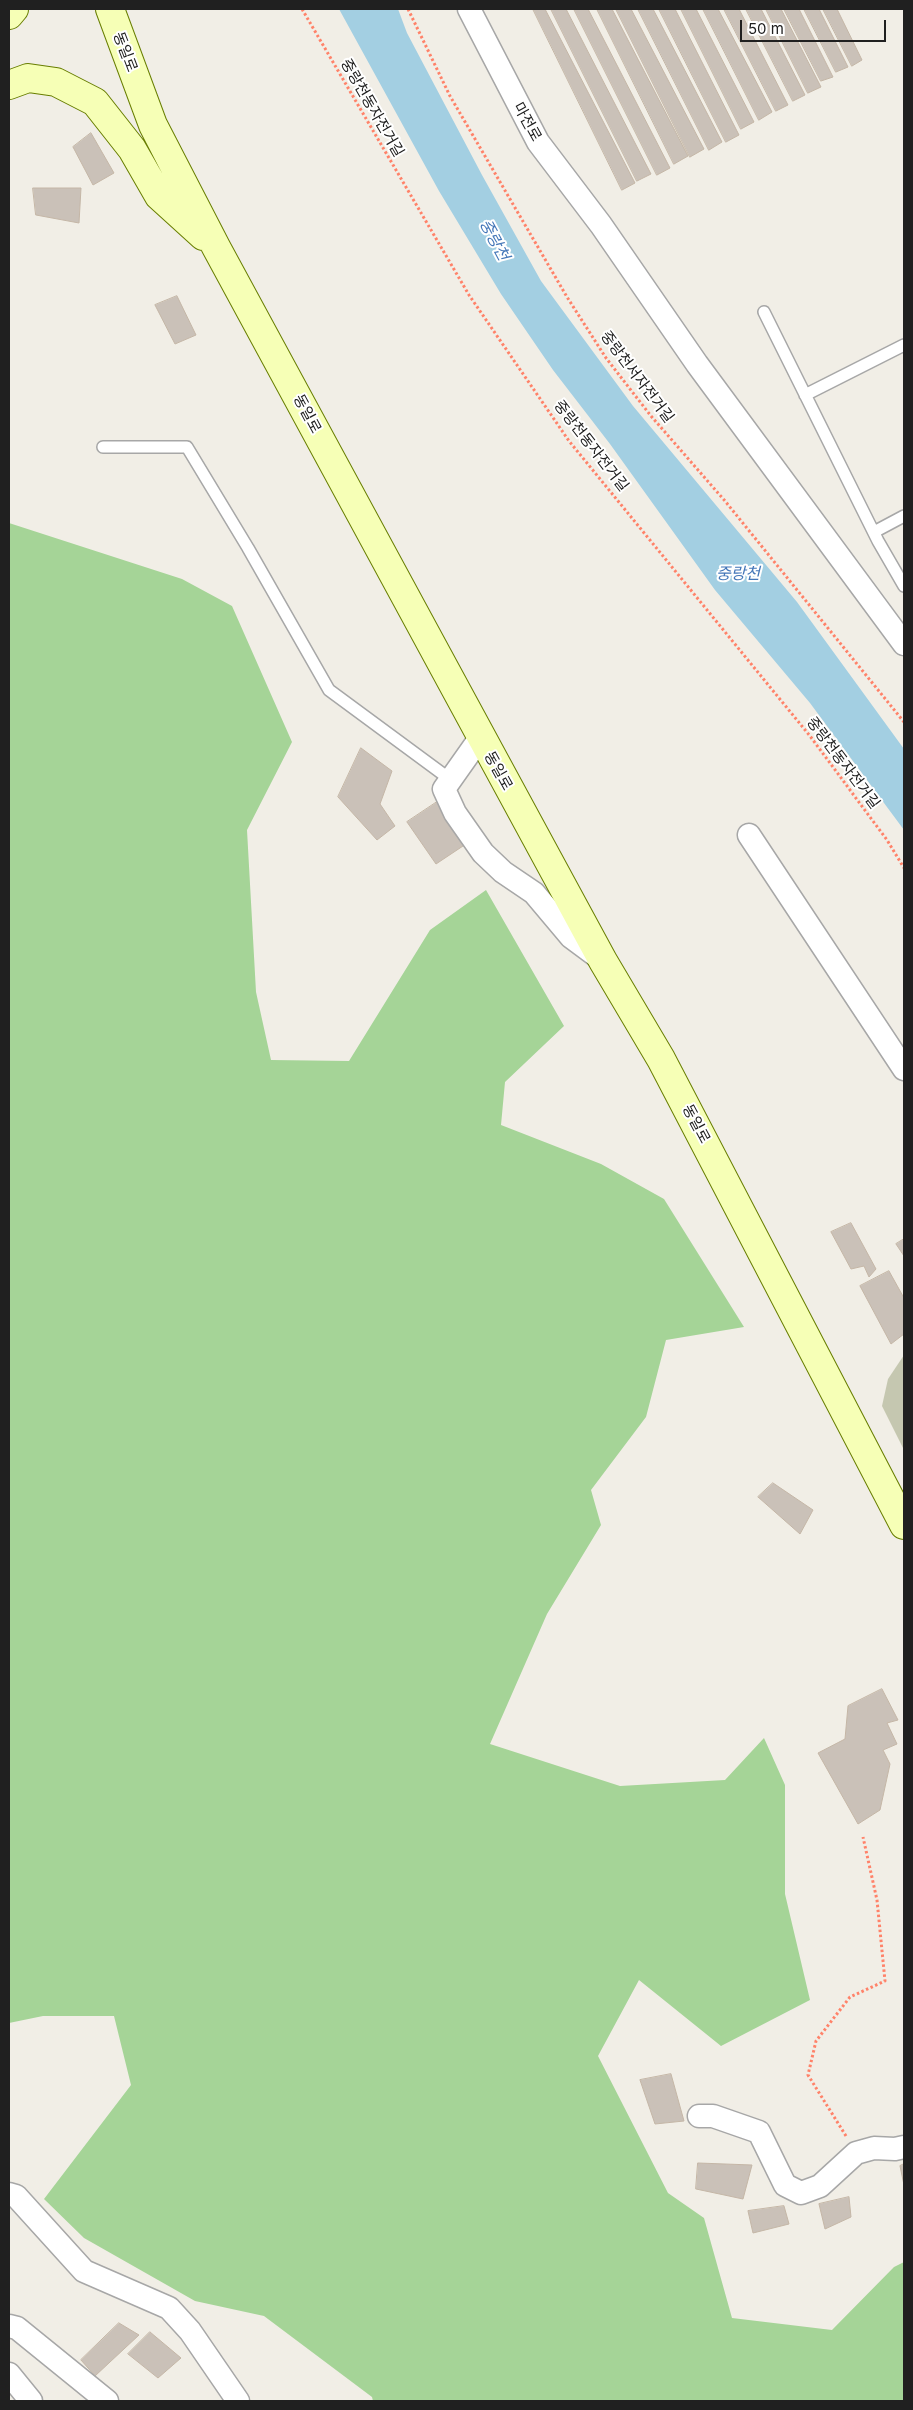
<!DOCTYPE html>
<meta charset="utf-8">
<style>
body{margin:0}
#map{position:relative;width:913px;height:2410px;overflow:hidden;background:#f1eee6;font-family:Inter,sans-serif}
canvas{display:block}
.frame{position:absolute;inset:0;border:10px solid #202020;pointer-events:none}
.scale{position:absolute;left:740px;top:20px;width:146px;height:22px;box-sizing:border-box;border:2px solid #202020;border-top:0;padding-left:6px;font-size:15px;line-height:18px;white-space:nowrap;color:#202020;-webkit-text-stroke:4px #fff;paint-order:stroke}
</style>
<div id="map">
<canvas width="913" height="2410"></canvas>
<div class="frame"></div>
<div class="scale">50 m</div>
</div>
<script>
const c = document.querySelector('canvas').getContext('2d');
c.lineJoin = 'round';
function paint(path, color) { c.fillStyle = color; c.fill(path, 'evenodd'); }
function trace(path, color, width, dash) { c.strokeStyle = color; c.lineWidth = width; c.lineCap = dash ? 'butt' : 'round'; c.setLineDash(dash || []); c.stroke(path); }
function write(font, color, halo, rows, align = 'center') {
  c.font = font + ' Inter,"Noto Sans KR",sans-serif'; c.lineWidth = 4; c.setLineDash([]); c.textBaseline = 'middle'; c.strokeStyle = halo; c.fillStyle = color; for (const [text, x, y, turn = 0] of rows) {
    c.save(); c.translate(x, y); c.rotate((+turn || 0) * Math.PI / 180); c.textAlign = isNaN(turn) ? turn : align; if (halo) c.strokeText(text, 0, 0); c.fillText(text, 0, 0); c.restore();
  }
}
const construction = new Path2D(`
 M904 1355V1450L882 1406 888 1379Z`);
const forest = new Path2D(`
 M9 523 182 579 232 606 292 742 247 830 256 992 271 1060 349 1061 430 930 486 890 564 1026 505 1082 501 1125 601 1164 664 1199 744 1327 666 1340 646 1417 591 1490 601 1525 547 1614 490 1744 620 1786 725 1780 764 1738 785 1785V1894L810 2000 721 2046 639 1980 598 2056 668 2193 704 2218 732 2318 832 2330 894 2267 904 2262V2401H373L372 2397 264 2316 195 2301 84 2238 44 2199 131 2085 114 2016H43L9 2023Z`);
const water = new Path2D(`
 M339 9H398L407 33 482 175 541 281 633 406 797 602 904 749V830L810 703 715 590 610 444 553 370 501 294 439 191Z`);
const building = new Path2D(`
 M533 9H545L635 183 622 190Z
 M551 9H566L651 174 637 181Z
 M574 9H588L670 168 657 175Z
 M597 9H612L688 156 674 164Z
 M616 9H631L704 149 690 157Z
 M638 9H653L722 142 709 150Z
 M659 9H675L739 135 726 142Z
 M681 9H696L754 122 741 129Z
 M703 9H718L772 112 759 120Z
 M724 9H739L788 105 776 111Z
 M746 9H761L805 95 793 101Z
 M766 9H781L821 87 808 93Z
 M784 9H799L833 77 821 81Z
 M804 9H819L848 67 836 72Z
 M823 9H837L862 60 852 66Z
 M91 133 114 173 93 185 73 147Z
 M33 188H81L79 223 36 215Z
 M177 296 196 335 175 344 155 305Z
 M361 748 392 771 380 804 395 826 377 840 338 797Z
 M437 802 466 844 436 864 407 822Z
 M851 1223 876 1269 869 1277 864 1266 851 1269 831 1232Z
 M904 1239V1256L896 1244Z
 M889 1271 904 1298V1334L891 1344 860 1286Z
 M773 1483 813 1510 800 1534 758 1497Z
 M882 1689 898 1720 887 1723 897 1744 883 1750 890 1764 880 1810 858 1824 818 1753 845 1739 848 1706Z
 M671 2074 684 2121 655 2124 640 2080Z
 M698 2163 752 2165 743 2199 696 2189Z
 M904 2164V2185L900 2166Z
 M849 2197 851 2217 825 2229 819 2204Z
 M784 2206 789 2224 753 2233 748 2211Z
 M119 2323 139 2335 95 2376 81 2360Z
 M150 2332 181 2358 158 2378 128 2354Z`);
const path = new Path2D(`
 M302 9 469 295 569 441 810 736 887 840 904 868
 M408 9 450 96 567 297 606 358 651 416 725 501 904 722
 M846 2136 808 2075 816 2041 850 1997 885 1981 877 1900 863 1837`);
const lane = new Path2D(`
 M764 312 878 541 904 586
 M805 395 904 345
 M103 447H187L248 548 329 690 451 780
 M874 532 904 516`);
const street = new Path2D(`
 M469 9 538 142 601 225 697 364 904 644
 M480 738 444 789 455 813 483 853 503 872 534 893 571 937 602 960
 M749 835 904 1069
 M699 2116H713L759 2132 785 2185 801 2193 820 2186 856 2153 874 2148 895 2149 904 2147
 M9 2194 16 2196 84 2271 169 2308 190 2331 238 2401
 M9 2326 17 2328 107 2401
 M9 2374 31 2401`);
const secondary = new Path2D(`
 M110 9 153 125 216 247 603 961 661 1059 904 1525
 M9 15 14 9
 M9 85 28 78 56 82 95 102 132 149 159 196 203 236`);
const streetNames = [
 ["동일로",125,52,69],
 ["중랑천동자전거길",372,108,60],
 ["마전로",527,122,61],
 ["중랑천서자전거길",637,377,53],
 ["동일로",307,414,62],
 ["중랑천동자전거길",591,446,52],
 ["중랑천동자전거길",843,763,53],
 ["동일로",498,771,61],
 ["동일로",696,1124,62]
];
const waterNames = [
 ["중랑천",494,240,62],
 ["중랑천",738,574]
];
paint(construction, '#c5c7b0');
paint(forest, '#a5d497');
paint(water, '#a3cfe2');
paint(building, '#cac1b8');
trace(building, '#c4b6a6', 1);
trace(lane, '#a7a7a7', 14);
trace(street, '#a7a7a7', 25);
trace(secondary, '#687e00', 30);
trace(path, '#ff8269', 3, [2.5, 2.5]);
trace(lane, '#fff', 11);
trace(street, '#fff', 22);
trace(secondary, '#f6ffb6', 28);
write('15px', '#202020', '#fff', streetNames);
write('italic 16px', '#4376b8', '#fff', waterNames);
</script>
